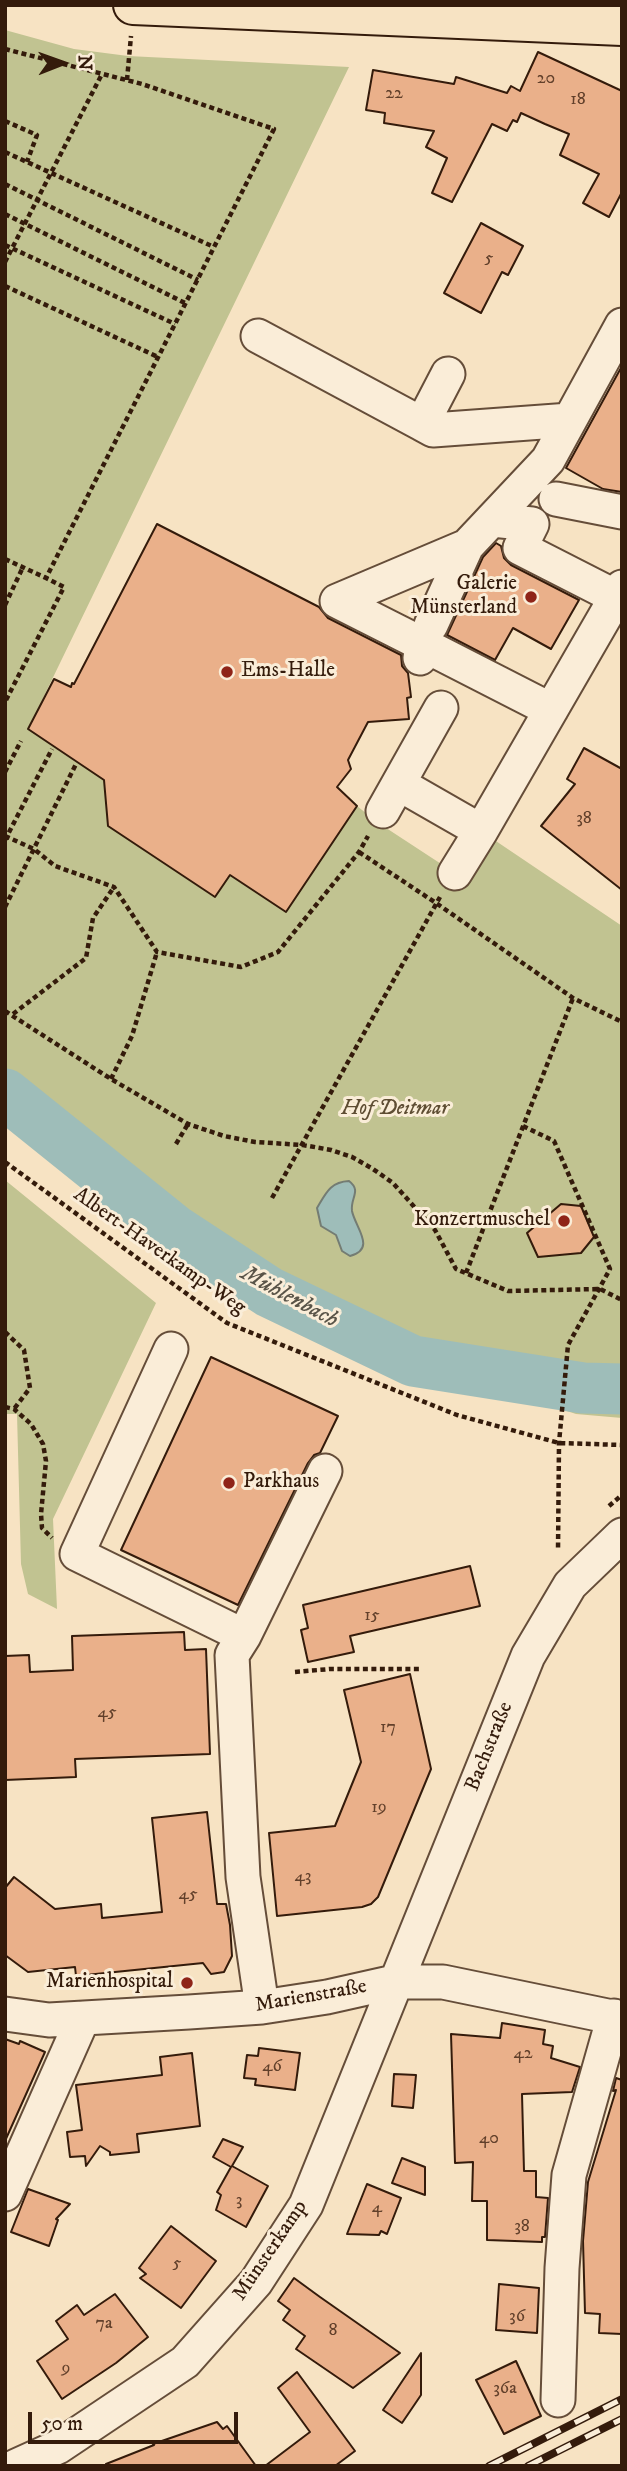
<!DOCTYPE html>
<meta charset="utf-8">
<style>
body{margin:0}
#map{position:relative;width:627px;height:2471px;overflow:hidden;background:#f7e3c3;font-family:"IM FELL DW Pica",serif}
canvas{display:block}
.frame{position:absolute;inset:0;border:7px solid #341b0b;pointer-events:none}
.north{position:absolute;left:28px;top:28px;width:70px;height:70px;-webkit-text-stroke:5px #faedd8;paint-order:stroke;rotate:89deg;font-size:19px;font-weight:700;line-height:28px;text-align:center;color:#341b0b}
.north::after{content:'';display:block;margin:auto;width:24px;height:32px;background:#341b0b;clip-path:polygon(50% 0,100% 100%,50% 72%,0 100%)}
.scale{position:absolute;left:28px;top:2412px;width:210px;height:32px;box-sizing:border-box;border:4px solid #341b0b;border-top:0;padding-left:9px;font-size:21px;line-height:24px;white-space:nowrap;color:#341b0b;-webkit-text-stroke:5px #faedd8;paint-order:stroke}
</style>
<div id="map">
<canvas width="627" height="2471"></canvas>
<div class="frame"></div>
<div class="north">N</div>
<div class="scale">50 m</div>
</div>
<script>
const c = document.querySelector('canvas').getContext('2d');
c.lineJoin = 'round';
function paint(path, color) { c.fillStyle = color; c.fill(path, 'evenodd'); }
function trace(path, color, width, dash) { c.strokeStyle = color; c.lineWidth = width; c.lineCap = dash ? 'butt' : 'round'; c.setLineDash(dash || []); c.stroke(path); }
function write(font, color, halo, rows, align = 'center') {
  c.font = font + ' "IM FELL DW Pica",serif'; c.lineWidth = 6; c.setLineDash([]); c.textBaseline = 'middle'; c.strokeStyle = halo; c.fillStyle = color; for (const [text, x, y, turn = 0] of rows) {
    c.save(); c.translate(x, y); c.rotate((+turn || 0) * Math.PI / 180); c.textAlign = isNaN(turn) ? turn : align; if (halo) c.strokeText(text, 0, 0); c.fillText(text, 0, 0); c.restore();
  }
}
const green = new Path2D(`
 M5 30 74 49 128 56 349 67 28 729 104 780 108 826 214 897 230 875 286 911 357 806 377 822 458 875 481 831 622 926V1418L576 1414 413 1361 235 1291 5 1124Z
 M5 1180 156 1303 53 1519 57 1609 28 1594 21 1564 17 1414H5Z`);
const water = new Path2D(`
 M349 1181C362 1191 350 1198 352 1211 355 1227 377 1249 350 1256L342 1251 336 1235 321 1226 317 1208C326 1193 330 1182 349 1181Z`);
const river = new Path2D(`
 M5 1094 173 1229 269 1292 413 1361 583 1388 622 1389`);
const building = new Path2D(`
 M538 52 622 91V192L609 217 583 203 599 174 560 155 569 134 545 124 521 113 517 122 513 120 507 131 492 124 452 202 432 193 447 158 426 147 434 131 384 123 385 113 366 110 373 70 454 84 456 77 507 93 511 86 520 91Z
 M481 223 523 246 508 275 502 272 481 313 444 293Z
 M622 366V492L603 489 566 468Z
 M157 524 319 607 328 618 401 655 402 666 408 673 411 697 407 698 409 719 368 722 348 760 351 769 337 787 357 806 286 912 230 875 215 897 108 826 104 780 28 729 54 679 71 687 72 683 74 684Z
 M496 543 501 546 504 558 511 565 579 600 551 649 513 628 495 660 447 635 483 557Z
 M584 748 622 769V890L541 826 575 784 567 779Z
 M561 1204 581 1206 594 1237 581 1253 538 1257 527 1233Z
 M211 1357 338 1416 320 1453 314 1455 308 1463 238 1605 121 1550Z
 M470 1566 480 1606 350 1636 354 1652 308 1662 301 1630 308 1628 303 1605Z
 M184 1632 185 1650 206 1649 210 1754 75 1759 76 1777 5 1780V1656L29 1655 30 1672 73 1670 72 1636Z
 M410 1674 431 1769 378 1897 371 1904 362 1907 277 1916 269 1833 335 1826 361 1762 344 1690Z
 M207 1812 217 1904H226L230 1925 232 1956 224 1972 211 1974 203 1963 76 1976 75 1967 28 1972 5 1955V1888L14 1877 55 1909 101 1904 102 1918 162 1912 152 1818Z
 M502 2023 545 2030 543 2044 553 2046 551 2058 580 2067 572 2092 522 2094 524 2171H536V2197L548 2198 545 2237H542V2242L487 2240V2201H472L473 2162 455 2163 451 2034 500 2038Z
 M5 2039 19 2044 20 2041 45 2052 5 2141Z
 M259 2048 300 2053 295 2090 255 2085 256 2079 244 2078 247 2055 258 2056Z
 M192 2053 200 2126 137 2134 139 2152 110 2155V2152L100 2146 86 2166 85 2156 70 2157 67 2132 82 2130 76 2085 162 2075 160 2057Z
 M394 2074 416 2075 413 2108 392 2106Z
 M616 2078 622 2080V2334L599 2333 600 2314 585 2313 583 2241 588 2182 616 2090 613 2091Z
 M223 2139 243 2147 232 2166 268 2186 246 2227 216 2210 221 2195 217 2192 231 2167 213 2157Z
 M402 2158 425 2167V2195L392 2183Z
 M367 2184 401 2198 387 2234 381 2231 379 2235 347 2234Z
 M28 2189 70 2204 56 2219 58 2220 49 2246 11 2232Z
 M171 2226 216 2261 181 2308 140 2278 146 2274 139 2268Z
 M294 2278 320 2297 400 2353 353 2388 296 2349 305 2336 283 2320 290 2310 278 2301Z
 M499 2284 539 2288 537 2333 496 2330Z
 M115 2294 148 2337 116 2363 62 2399 37 2361 68 2339 56 2321 77 2305 84 2315Z
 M421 2353V2395L402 2423 383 2410Z
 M516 2361 541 2416 504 2434 476 2380Z
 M297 2372 355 2451 335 2466H265L310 2432 278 2388Z
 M217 2422 223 2429 227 2426 256 2466H106V2464L154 2445 153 2444Z`);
const path = new Path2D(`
 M5 49 142 84 274 129 46 578 64 587 5 702
 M127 80 131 36
 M5 121 37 135 27 162
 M5 152 214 247
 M5 184 198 280
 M5 214 185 303
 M5 245 175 324
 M5 262 102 74
 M5 286 158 357
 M5 559 46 578
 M5 605 23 567
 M5 772 21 741
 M5 836 34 849 55 866 114 887 157 952 241 967 278 952 359 852 368 836
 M5 840 52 749
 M359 852 436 903 573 998 622 1022
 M5 907 76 764
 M5 1011 111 1079 188 1124 224 1136 255 1142 303 1145 331 1150 352 1157 373 1169 393 1183 435 1230 456 1269 508 1291 600 1289 622 1300
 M13 1014 86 958 93 918 114 887
 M111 1079 132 1036 157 952
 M523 1126 554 1141 610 1269 568 1345 559 1443 558 1551
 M176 1144 188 1124
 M5 1162 227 1323 457 1415 559 1443 622 1445
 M272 1198 440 897
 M466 1273 573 998
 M5 1332 24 1350 30 1388 14 1409
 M5 1407 14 1409 31 1424 43 1444 46 1461 41 1514 42 1528 52 1538
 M609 1506 622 1495
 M295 1672 330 1669H421`);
const minor = new Path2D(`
 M258 336 422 424
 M448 374 422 424 433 430 570 420
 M556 499 622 512
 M492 520 532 524 520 548 616 597
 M431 625 467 546 548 460 622 325
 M422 644 551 710
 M420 658 422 644 337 601 467 546
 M399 784 481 831 455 873
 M383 811 441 708
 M481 831 622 587
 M171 1349 77 1554 244 1636
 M262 2007 243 1877 232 1655 244 1636 325 1471
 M5 2014 49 2020 189 2012 262 2007 327 1997 394 1982H443L622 2019
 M5 2194 83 2018
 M558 2400 562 2268 569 2175 614 2016
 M16 2466 58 2447 185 2362 256 2282 306 2205 528 1656 570 1585 622 1535`);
const major = new Path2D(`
 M133 5 622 26`);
const rail = new Path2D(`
 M489 2466 622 2399
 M528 2466 622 2419`);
const markers = [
 [531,597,7,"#8f2418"],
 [227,672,7,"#8f2418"],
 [564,1221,7,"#8f2418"],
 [229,1483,7,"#8f2418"],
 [187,1983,7,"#8f2418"]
];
const numberNames = [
 ["20",546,79],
 ["22",394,94],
 ["18",578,100],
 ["5",489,259],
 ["38",584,819],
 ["15",372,1616],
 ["45",107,1713],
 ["17",388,1728],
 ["19",379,1808],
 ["43",303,1877],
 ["45",188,1895],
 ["42",523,2054],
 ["46",272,2067],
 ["40",489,2139],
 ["3",239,2201],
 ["4",377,2208],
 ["38",522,2227],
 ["5",177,2264],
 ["36",517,2317],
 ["7a",104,2324],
 ["8",333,2331],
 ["9",66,2369],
 ["36a",505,2389]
];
const poiNames = [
 ["Galerie",517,585],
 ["Münsterland",517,609],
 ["Ems-Halle",241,672,"left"],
 ["Konzertmuschel",550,1221],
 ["Parkhaus",243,1483,"left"],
 ["Marienhospital",173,1983]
];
const parkNames = [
 ["Hof Deitmar",395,1110]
];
const streetNames = [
 ["Albert-Haverkamp-Weg",159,1252,35],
 ["Bachstraße",490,1747,-68],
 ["Marienstraße",311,1997,-10],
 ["Münsterkamp",271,2251,-56]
];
const waterNames = [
 ["Mühlenbach",289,1298,28]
];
paint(green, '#c1c391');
paint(water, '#9ebdb9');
trace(water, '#747c73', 2);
trace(river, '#9ebdb9', 51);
paint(building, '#eab08a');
trace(building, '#341b0b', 2);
trace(minor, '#654d39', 37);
trace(major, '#341b0b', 42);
trace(path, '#341b0b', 4.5, [5, 3.5]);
trace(minor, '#faedd8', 33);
trace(major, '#f7e3c3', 38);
trace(rail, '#341b0b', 8);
trace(rail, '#faedd8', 5, [16]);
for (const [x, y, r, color] of markers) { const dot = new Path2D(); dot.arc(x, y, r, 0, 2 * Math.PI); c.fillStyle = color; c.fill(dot); trace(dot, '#faedd8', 2.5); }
write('18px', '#62402b', null, numberNames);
write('21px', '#341b0b', '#faedd8', poiNames, 'right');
write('italic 21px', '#5e4d33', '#faedd8', parkNames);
write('21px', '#341b0b', '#faedd8', streetNames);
write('italic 23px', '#595448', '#faedd8', waterNames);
</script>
